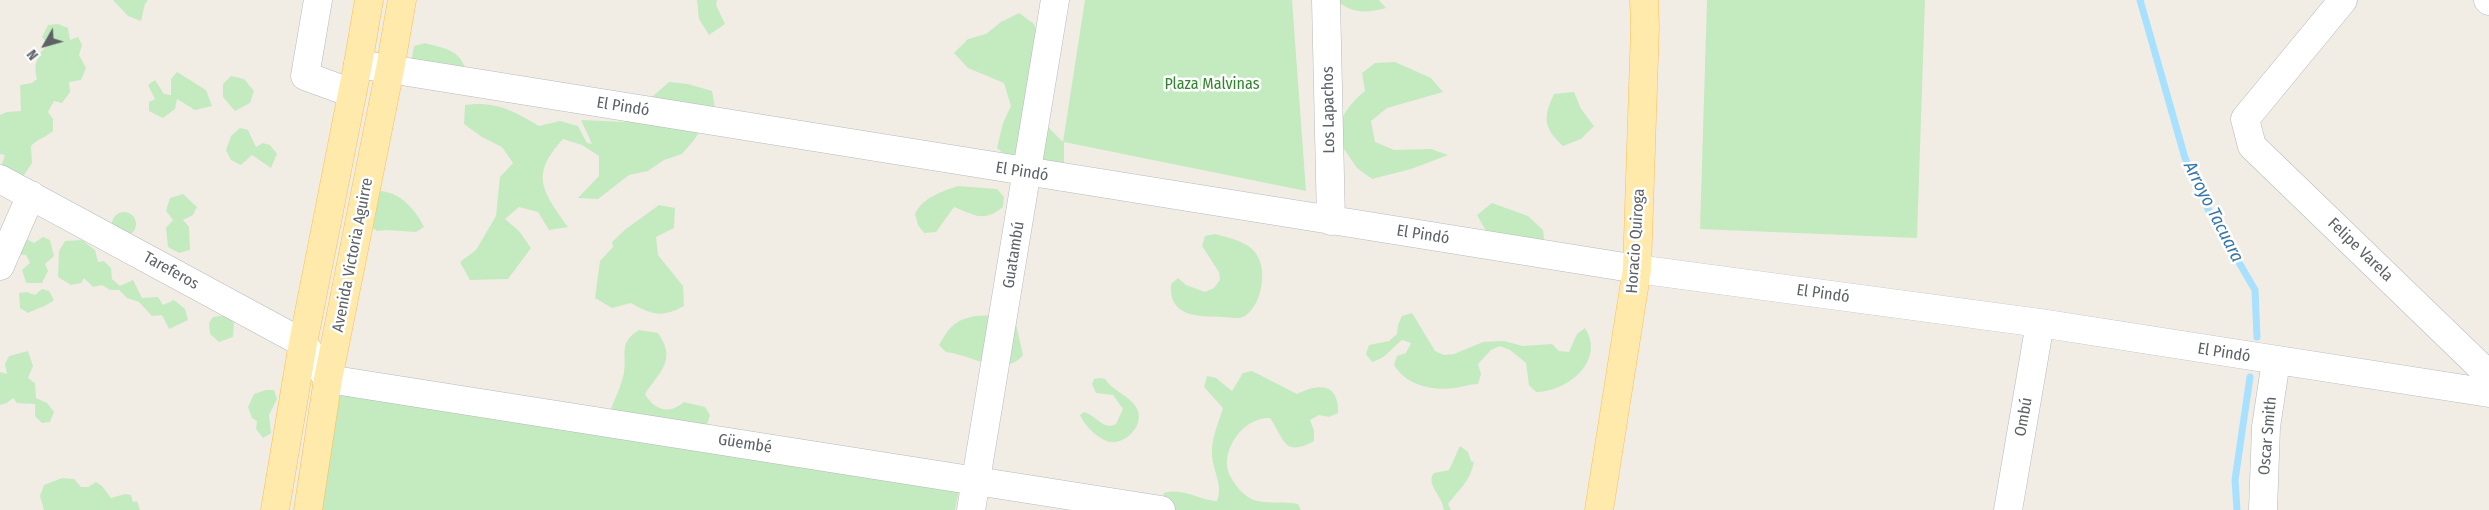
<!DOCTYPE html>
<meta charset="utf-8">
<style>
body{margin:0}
#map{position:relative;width:2489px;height:510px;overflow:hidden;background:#f1ede5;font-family:"Fira Sans Condensed",sans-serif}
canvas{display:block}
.north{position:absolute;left:20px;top:20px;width:50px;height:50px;-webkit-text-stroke:4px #fff;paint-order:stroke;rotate:232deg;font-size:14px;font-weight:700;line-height:20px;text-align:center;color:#5d6267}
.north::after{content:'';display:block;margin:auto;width:18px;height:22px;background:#5d6267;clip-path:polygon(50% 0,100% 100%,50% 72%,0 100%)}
</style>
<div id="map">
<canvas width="2489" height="510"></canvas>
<div class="north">N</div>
</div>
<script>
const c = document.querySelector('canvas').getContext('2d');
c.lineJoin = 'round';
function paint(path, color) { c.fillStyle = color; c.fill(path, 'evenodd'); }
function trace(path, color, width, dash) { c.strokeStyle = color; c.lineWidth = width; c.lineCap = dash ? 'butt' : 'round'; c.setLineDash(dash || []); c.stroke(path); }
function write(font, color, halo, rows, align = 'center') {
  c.font = font + ' "Fira Sans Condensed",sans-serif'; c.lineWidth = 5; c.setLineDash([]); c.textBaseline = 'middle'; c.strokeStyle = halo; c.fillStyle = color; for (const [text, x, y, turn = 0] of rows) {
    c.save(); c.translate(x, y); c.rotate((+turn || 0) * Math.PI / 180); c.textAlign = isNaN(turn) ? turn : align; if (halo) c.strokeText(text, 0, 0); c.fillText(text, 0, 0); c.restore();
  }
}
const green = new Path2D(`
 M113 0H148L145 4 141 21 128 16Z
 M697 0H717L716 5 725 24 709 35 699 19Z
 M1085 0H1292L1306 191 1064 142V166L1012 161 997 148 1003 123 1011 106 1004 83 968 68 954 53 968 39 986 34 1001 22 1019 13 1034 24 1047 60 1048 127 1063 142Z
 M1336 0H1379L1386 8C1366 13 1352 14 1336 0Z
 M1707 0H1925L1917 238 1700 229Z
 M58 24 68 28 70 40 78 37 82 45 79 55 86 68 81 80 69 82 70 92 62 103 54 101 48 112 53 119V131C45 138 37 139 31 146L32 163 24 175 9 178 0 169 5 155 0 154V115L7 112 21 111 20 85 32 83 37 79C33 65 37 54 48 45L42 37 48 25Z
 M425 43C442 48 461 49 466 71L411 62 414 46Z
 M1395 62 1431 78 1443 92 1387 108 1371 121 1375 142 1394 150 1431 149 1448 155 1411 169 1372 179 1357 168 1335 136C1341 116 1349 104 1365 91L1362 73 1375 63Z
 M177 72 206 90 212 106 195 110 177 99 175 109 163 118 149 111V102L155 99 148 85 155 80 164 94 171 95V79Z
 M231 76 244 79 254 91 250 103 235 111 223 97V84Z
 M669 82 688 84 712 91 715 108 694 140 682 154 664 160 648 171 629 175 598 199 578 198 599 176V156L582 145 563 139C529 176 543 191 568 227L549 230 538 212 519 207 505 219 519 231 531 248 508 279 470 280 460 262 476 250 496 216 500 177 513 163 502 147 482 137 464 124 465 105C497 101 513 111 539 126L560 121 578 126 587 143 592 144 581 120 624 122Z
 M1574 92 1581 109 1594 126 1581 139 1563 146C1543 127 1543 118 1554 94Z
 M240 128 248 130 256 147 263 143 270 145 277 154 271 168 252 155 241 165 231 160 226 150 231 136Z
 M958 186 997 189 1004 197 1003 207C983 223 975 215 954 207L936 232 924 233 918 225 915 214C923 197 941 192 958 186Z
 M381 191C401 193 416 210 424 227L416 232 386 230 377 231 369 225 372 197Z
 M183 194 197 207 193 215 183 220 189 227 190 250 179 253 168 247 166 228 173 220 166 211 170 198Z
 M1492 203 1528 216 1543 230 1545 250 1487 233 1477 215Z
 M659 205 675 208 674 228 656 237 658 255 683 286 684 306C662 318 652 315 631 303L612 308 595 298 600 261 613 247 612 242 626 229Z
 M112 224a12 12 0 1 1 24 0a12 12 0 1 1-24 0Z
 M1215 234C1226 237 1245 241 1253 250 1269 265 1263 304 1245 316 1238 320 1230 317 1223 317 1199 316 1168 318 1171 284L1178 278 1186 285 1205 292 1214 288 1220 280 1219 272 1202 246 1205 236Z
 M21 236 34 243 43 237 50 240 54 256 45 264 48 271 42 283H26L22 270 30 263 26 255 17 254Z
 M82 240 95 250 98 262 104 261 111 268 112 279 120 286 133 280 142 298 158 297 163 305 174 300 185 309 188 320 169 329 162 315 152 316 139 302 127 298 119 290H110L102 285 93 287 84 278 81 283 71 285 58 277 59 251 65 241Z
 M42 289 49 291 54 300C47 306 38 308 28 313L20 308 19 293 27 292 35 295Z
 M1412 313 1435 351 1444 355 1454 354 1483 342 1504 341 1523 346 1552 344 1559 351 1569 352 1577 334 1585 328C1606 361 1567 392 1536 392L1529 385 1526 363 1510 350 1500 346 1491 350 1478 364 1481 374 1478 384C1469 384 1463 387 1454 388 1432 391 1406 385 1394 365L1397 356 1406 353 1411 343 1402 340C1391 349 1386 358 1372 362L1366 354 1369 345 1389 341 1397 334 1398 325 1402 316Z
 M226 315 234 323 233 337 219 342 210 334 209 323 213 317Z
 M975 316C990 315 1003 315 1016 324L1023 355C1004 379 970 354 946 352L939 345C950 327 953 321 975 316Z
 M639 330 658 333C677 360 660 371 645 394 654 410 669 415 684 402L705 407 710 415 707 425 610 411C615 399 621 386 624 373 627 353 618 343 639 330Z
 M28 351 33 366 28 378 35 383 36 398 47 403 54 412 50 422 42 423 35 416V404L17 403 13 398 7 403 0 405V372L7 374 5 364 9 356Z
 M1252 371 1297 394C1319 383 1339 383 1338 413L1329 417 1319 415 1310 420 1314 430V441C1283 458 1284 438 1270 418 1247 417 1226 442 1227 465 1227 475 1239 491 1248 497 1260 506 1283 500 1298 504L1301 510H1162L1161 503 1164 493C1183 487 1198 500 1217 501 1224 484 1211 469 1212 451 1212 436 1219 422 1223 408L1204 387 1207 376 1216 378 1232 391 1243 373Z
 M1100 378 1105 379C1115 393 1129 395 1136 407 1145 422 1131 439 1116 442 1102 444 1085 427 1080 415L1084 412C1096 415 1103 431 1116 424L1123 409 1113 395 1096 393 1092 384 1094 379Z
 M328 379 959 490 955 510H308Z
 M266 390H274L277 399 269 415 271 433 263 438 256 429 257 421 252 418 248 407 254 394Z
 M1460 446 1468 452 1471 461 1474 462C1469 483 1461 487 1448 504L1451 510H1444C1443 497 1425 484 1434 473L1449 470Z
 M62 478 74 479 81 487H88L96 482 102 486 111 498 125 494 131 495 133 502 137 501 140 510H44L40 496 44 485Z`);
const stream = new Path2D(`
 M2140 0 2185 158 2209 211 2255 290 2257 337
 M2237 510 2235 480 2250 377`);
const minor = new Path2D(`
 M318 0 305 76 352 93
 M1326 0 1331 221
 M2343 0 2245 119 2252 146 2489 375
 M2488 0 2489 1
 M358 64 1637 269 2040 323 2489 393
 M0 179 303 343 328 379 1161 510
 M0 266 31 195
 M971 510 1055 0
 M2008 510 2040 323
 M2263 510 2266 427 2276 361`);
const major = new Path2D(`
 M275 510 303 343 358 64 369 0
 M308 510 328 379 390 69 402 0
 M1599 510 1637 269 1645 27 1644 0`);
const parkNames = [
 ["Plaza Malvinas",1212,85]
];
const streetNames = [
 ["El Pindó",623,107,9],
 ["Los Lapachos",1329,110,-91],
 ["El Pindó",1022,172,9],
 ["El Pindó",1423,235,9],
 ["Horacio Quiroga",1636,241,-86],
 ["Felipe Varela",2360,250,44],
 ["Avenida Victoria Aguirre",353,255,-79],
 ["Guatambú",1014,255,-81],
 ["Tareferos",171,271,29],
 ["El Pindó",1823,294,8],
 ["El Pindó",2224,353,9],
 ["Ombú",2024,417,-80],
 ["Oscar Smith",2268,436,-85],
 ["Güembé",745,444,9]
];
const waterNames = [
 ["Arroyo Tacuara",2213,212,63]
];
paint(green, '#c4eac0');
trace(stream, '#a7e1ff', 7);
trace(minor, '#b6b9bd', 29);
trace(major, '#febd51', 29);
trace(minor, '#fff', 28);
trace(major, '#ffeaac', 28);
write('16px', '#31852d', '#fff', parkNames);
write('16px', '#5d6267', '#fff', streetNames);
write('italic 18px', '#3578a8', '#fff', waterNames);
</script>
